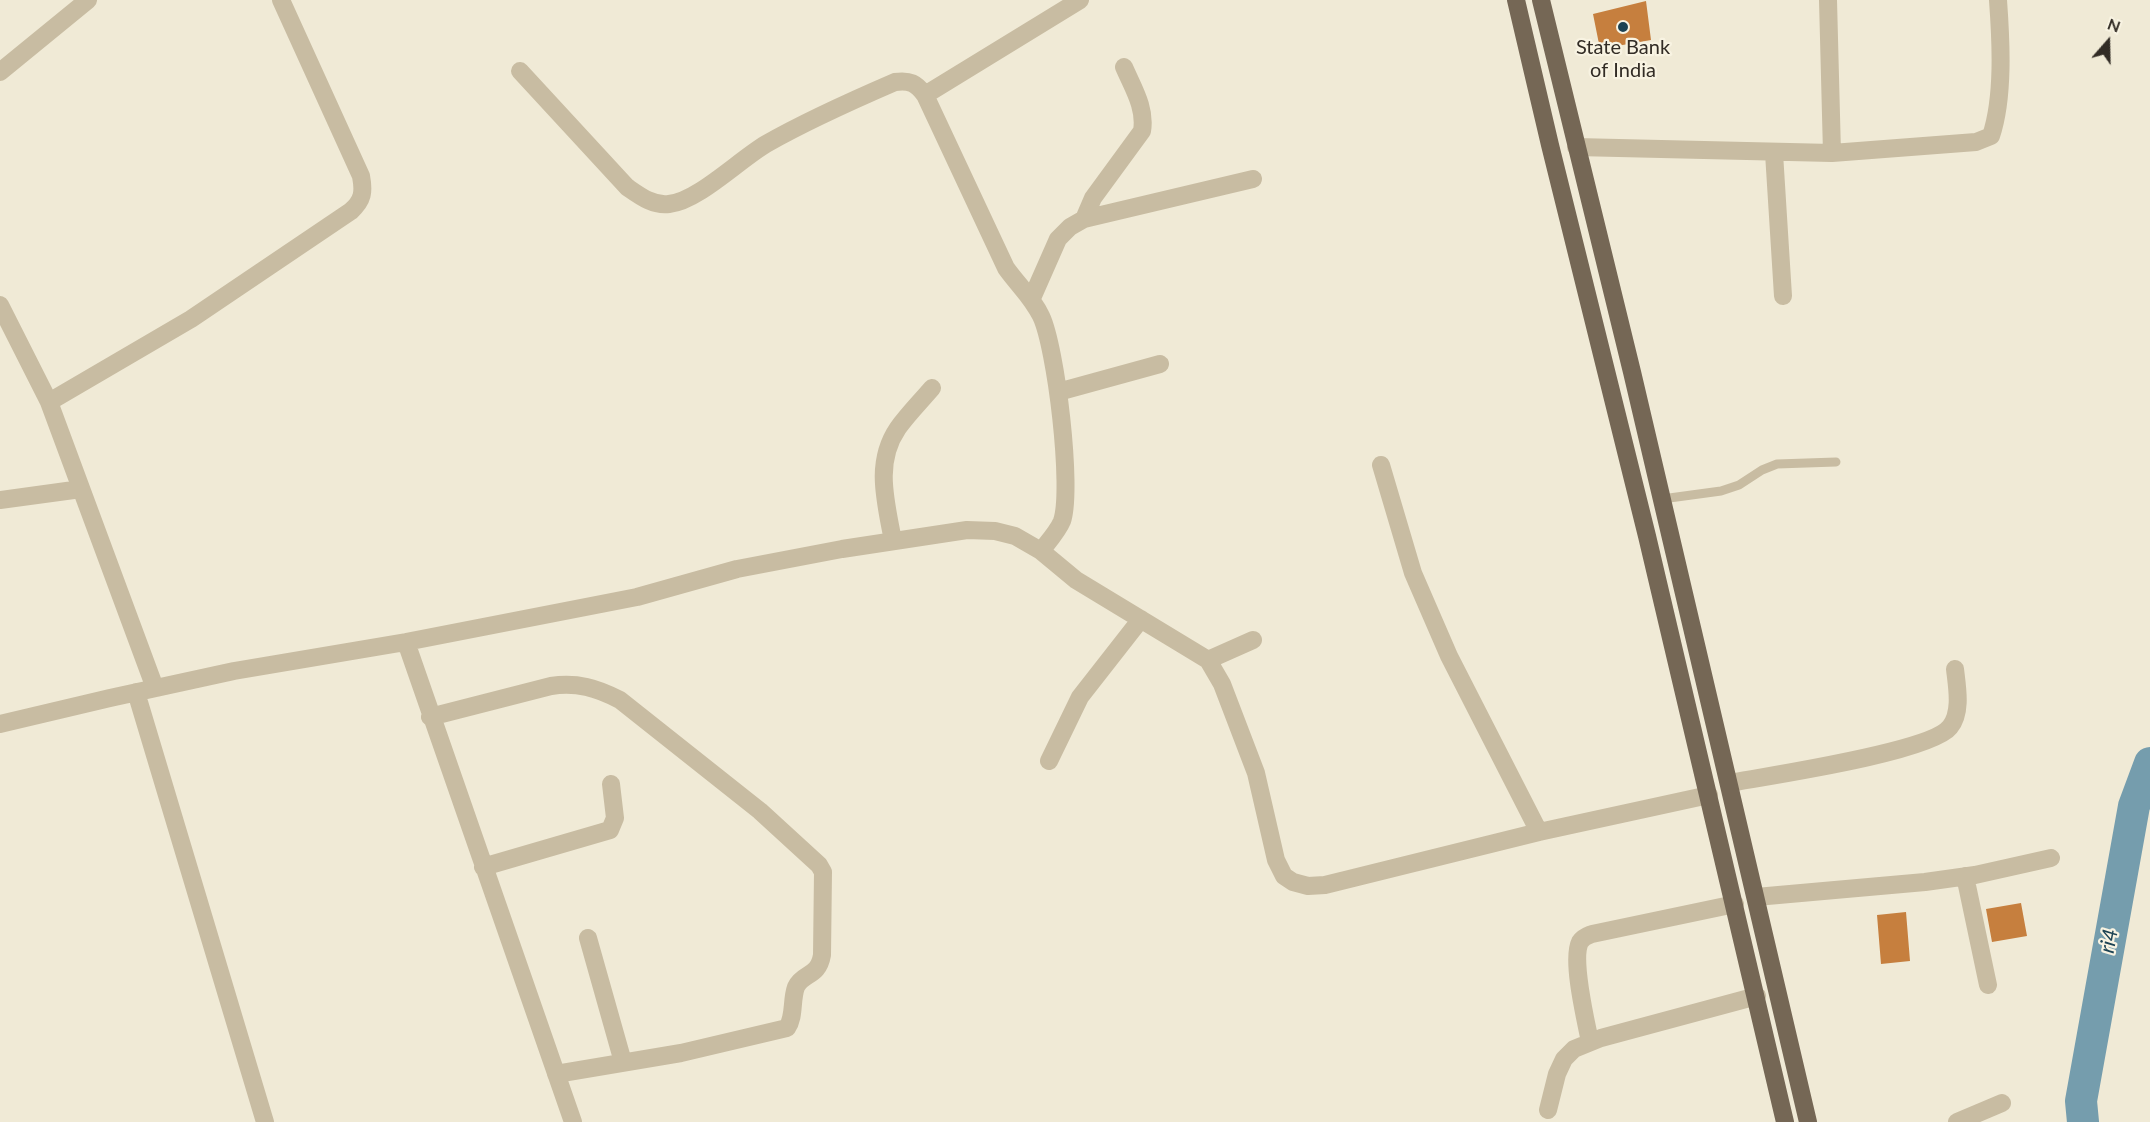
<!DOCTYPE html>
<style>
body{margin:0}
#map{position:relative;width:2150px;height:1122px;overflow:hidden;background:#f0ead6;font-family:Lato,sans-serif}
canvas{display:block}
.north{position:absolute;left:2078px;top:12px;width:60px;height:60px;-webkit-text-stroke:4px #f8f3e2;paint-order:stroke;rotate:20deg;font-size:16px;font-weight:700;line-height:24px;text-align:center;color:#322c25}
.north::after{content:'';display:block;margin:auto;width:21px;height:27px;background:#322c25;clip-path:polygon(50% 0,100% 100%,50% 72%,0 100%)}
</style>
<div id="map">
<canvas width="2150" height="1122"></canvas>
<div class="north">N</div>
</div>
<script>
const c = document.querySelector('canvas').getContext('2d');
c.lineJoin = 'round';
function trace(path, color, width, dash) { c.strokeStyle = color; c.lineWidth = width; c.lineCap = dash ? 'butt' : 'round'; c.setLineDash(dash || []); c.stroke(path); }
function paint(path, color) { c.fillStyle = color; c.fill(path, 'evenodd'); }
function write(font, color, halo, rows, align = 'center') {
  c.font = font + ' Lato,sans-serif'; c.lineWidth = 4.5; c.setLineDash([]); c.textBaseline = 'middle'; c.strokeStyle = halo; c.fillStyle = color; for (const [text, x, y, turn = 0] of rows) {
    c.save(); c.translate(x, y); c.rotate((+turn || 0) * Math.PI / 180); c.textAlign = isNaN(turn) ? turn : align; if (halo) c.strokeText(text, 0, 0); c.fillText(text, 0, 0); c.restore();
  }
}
const river = new Path2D(`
 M2083 1122 2081 1101 2134 806 2150 763`);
const building = new Path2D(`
 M1646 1 1651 40 1600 49 1593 14Z
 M2021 903 2027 936 1992 942 1986 909Z
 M1906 912 1910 961 1881 964 1877 915Z`);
const lane = new Path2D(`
 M1662 499 1721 491 1739 485 1762 470 1777 464 1836 462`);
const street = new Path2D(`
 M1828 0 1832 153
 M520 71 627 187C640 196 653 206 669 204 698 201 739 160 766 144 808 120 851 101 895 82 910 80 916 83 925 95L1006 268C1018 285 1032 297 1041 316 1056 347 1073 489 1062 521 1058 531 1048 542 1041 551
 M0 72 88 0
 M925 95 1080 0
 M1576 147 1832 153 1976 142 1991 136C2004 97 2001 41 1998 0
 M1774 153 1783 296
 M1084 219 1093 198 1142 131C1146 108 1133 88 1124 67
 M1032 298 1058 239 1070 227 1084 219 1253 179
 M0 305 49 402
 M1058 392 1160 364
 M1381 465 1413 573 1449 656 1539 832
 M0 500 81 489
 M893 541C886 502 874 463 898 428 908 414 921 401 932 388
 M406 642 573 1122
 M1208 660 1253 640
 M155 688 49 402 191 319 351 211C363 200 364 192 361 176L281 0
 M136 692 265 1122
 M430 717 551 686C577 682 597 688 620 700L760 811 819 865 823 872 822 955C818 978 803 972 796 987 791 1001 795 1016 787 1028L681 1053 556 1074
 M0 724 110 698 234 671 406 642 637 597 737 569 842 549 967 530 995 531 1015 536 1041 551 1076 580 1208 660 1222 684 1256 773 1276 860 1284 876 1293 882 1308 886 1325 885 1539 832 1709 795
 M1049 761 1080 697 1141 619
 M1729 783C1767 776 1931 752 1950 727 1962 712 1957 687 1955 669
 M483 867 610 830 615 818 611 784
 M1965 876 1988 985
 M1756 897 1925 882 1975 875 2051 858
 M588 938 623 1062
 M1590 1042C1586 1021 1571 960 1580 942 1583 937 1587 936 1592 934L1735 904
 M1548 1110 1557 1074 1564 1059 1574 1049 1601 1038 1757 996
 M1957 1122 2002 1103`);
const primary = new Path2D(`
 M1516 0 1550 145 1647 536 1785 1122
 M1541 0 1632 372 1808 1122`);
const markers = [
 [1623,27,6,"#1b4253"]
];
const poiNames = [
 ["State Bank",1623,48],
 ["of India",1623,71]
];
const waterNames = [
 ["ri4",2109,941,-80]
];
trace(river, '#759dad', 32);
paint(building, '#c67f3e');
trace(lane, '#c8bca2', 9);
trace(street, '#c8bca2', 18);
trace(primary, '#756755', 18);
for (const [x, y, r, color] of markers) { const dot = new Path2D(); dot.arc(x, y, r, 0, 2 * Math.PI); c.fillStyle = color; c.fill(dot); trace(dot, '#f8f3e2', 2); }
write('20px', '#322c25', '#f8f3e2', poiNames);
write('italic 21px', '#1b4253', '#f8f3e2', waterNames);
</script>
